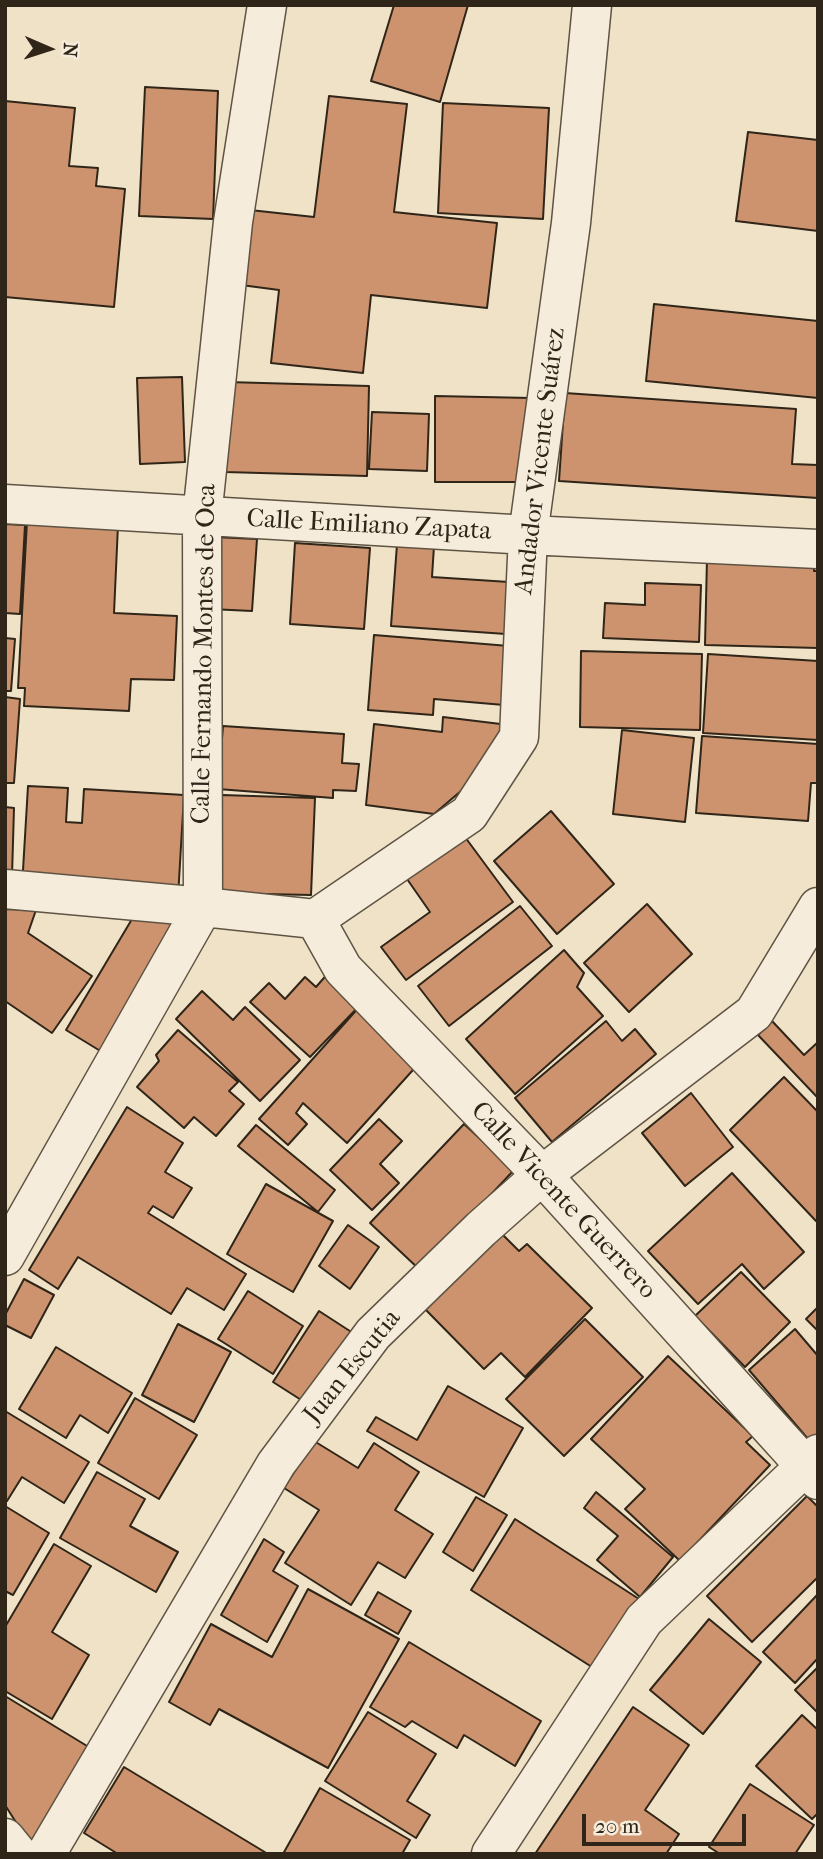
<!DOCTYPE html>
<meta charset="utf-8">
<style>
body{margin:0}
#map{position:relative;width:823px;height:1859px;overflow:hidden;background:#f0e2c7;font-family:"IM FELL French Canon",serif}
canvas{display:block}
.frame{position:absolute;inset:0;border:7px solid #2f2518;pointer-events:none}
.north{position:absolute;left:14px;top:14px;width:70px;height:70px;-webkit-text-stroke:5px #f5ecdb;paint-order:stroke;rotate:93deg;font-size:19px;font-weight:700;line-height:28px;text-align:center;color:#2f2518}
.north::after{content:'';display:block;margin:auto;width:24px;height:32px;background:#2f2518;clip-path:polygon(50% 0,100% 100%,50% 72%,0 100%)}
.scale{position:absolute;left:582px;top:1814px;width:164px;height:32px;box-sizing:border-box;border:4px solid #2f2518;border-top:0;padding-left:9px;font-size:21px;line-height:24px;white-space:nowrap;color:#2f2518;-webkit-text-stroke:5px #f5ecdb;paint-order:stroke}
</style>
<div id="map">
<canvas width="823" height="1859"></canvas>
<div class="frame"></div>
<div class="north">N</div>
<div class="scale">20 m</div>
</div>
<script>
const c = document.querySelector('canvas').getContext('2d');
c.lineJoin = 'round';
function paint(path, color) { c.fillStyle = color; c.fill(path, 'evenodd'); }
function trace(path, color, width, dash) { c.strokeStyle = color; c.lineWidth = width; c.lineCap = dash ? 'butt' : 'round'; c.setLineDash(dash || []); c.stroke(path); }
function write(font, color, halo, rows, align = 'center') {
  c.font = font + ' "IM FELL French Canon",serif'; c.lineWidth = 7; c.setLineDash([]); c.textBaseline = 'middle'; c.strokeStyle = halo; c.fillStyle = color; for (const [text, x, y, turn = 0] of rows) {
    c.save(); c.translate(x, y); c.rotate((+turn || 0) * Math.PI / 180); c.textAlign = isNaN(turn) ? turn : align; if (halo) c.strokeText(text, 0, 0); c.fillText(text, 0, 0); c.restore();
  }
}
const building = new Path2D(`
 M394 5H468L440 102 371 81Z
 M145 87 218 91 213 219 139 216Z
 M329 96 407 104 394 212 497 223 487 308 371 295 363 373 271 363 279 290 241 285 250 210 314 217Z
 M5 101 75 108 69 166 98 168 96 186 125 189 114 307 5 297Z
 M443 103 549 108 543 219 438 213Z
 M748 132 818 140V231L736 221Z
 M654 304 818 321V398L646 381Z
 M182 377 185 462 140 464 137 378Z
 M227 382 369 386 367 476 225 472Z
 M565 393 796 409 792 464 818 465V498L559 481Z
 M435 396 531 398 530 482H435Z
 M372 412 429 414 427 471 369 469Z
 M27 521 118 525 114 613 177 616 174 680 131 679 129 711 24 706 25 688H18Z
 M5 524 25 525 20 614 5 613Z
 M214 537 257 539 252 611 210 609Z
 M295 543 370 548 364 629 290 624Z
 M397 544 434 546 432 577 509 582 506 634 391 626Z
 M707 558 814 561V571H818V648L705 645Z
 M645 583 701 585 699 642 603 638 605 603 645 605Z
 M374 635 509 646 504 705 434 699 433 715 368 710Z
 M5 638 15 639 11 691H5Z
 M581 651 702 654 700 730 580 727Z
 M708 654 818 661V740L703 733Z
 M5 697 20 699 14 783H5Z
 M443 717 509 725 468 785 434 814 366 805 374 724 442 732Z
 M223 726 344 734 342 763 359 764 356 791 333 790V798L218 789Z
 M622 730 694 738 685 822 613 814Z
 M702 736 818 744V783H811L808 821 696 813Z
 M28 786 68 788 66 822 82 823 84 789 184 795 178 897 22 887Z
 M222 795 315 798 311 895 218 893Z
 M5 807 14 808 12 876 5 875Z
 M551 811 614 884 557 934 494 861Z
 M465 837 513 902 406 980 381 947 430 912 407 879Z
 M647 904 692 954 629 1012 584 963Z
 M520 906 552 946 449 1026 418 986Z
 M5 909 36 910 28 933 92 976 52 1033 5 1001Z
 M135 914 181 919 102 1052 66 1030Z
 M564 950 584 973 577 987 603 1016 515 1094 466 1039Z
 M330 971 363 1002 310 1057 250 1002 269 983 285 999 305 977 316 987Z
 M202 991 233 1020 245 1007 300 1060 260 1101 176 1019Z
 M361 1005 422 1060 347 1143 303 1103 296 1113 307 1124 288 1145 259 1119Z
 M606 1021 622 1041 635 1029 656 1054 552 1142 515 1098Z
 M772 1021 804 1055 818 1042V1098L758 1035Z
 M178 1030 238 1082 229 1091 244 1104 216 1136 194 1117 184 1128 137 1087 159 1061 156 1055Z
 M784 1077 818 1112V1220L816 1221 730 1130Z
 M691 1093 733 1147 685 1186 642 1133Z
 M127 1107 183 1143 165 1172 192 1188 173 1218 153 1206 148 1213 246 1274 224 1310 187 1288 171 1314 78 1257 58 1289 29 1270Z
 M379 1119 402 1141 380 1164 399 1183 372 1210 330 1170Z
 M464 1124 514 1170 420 1270 370 1223Z
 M256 1125 335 1190 318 1212 238 1146Z
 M732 1173 804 1252 764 1289 742 1264 698 1304 648 1251Z
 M266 1184 333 1221 293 1292 227 1254Z
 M348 1225 379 1247 350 1289 319 1266Z
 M501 1233 519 1251 527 1244 592 1308 525 1377 501 1353 484 1369 425 1309Z
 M741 1272 790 1322 745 1367 695 1316Z
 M24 1279 54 1295 31 1338 5 1325V1315Z
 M248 1291 303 1326 273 1374 218 1339Z
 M818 1307V1331L806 1319Z
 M319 1311 356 1335 309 1405 273 1382Z
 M585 1319 643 1377 564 1456 506 1399Z
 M178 1324 231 1352 194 1422 142 1395Z
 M795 1329 818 1356V1442L814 1446 749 1370Z
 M56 1347 132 1393 108 1433 80 1415 66 1438 19 1409Z
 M668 1356 753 1436 746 1442 770 1465 680 1561 625 1509 645 1489 591 1439Z
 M448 1386 523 1428 484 1497 367 1431 376 1417 417 1440Z
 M135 1398 197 1435 159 1499 98 1463Z
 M5 1411 89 1462 64 1503 22 1477 7 1501 5 1499Z
 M314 1441 358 1468 374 1443 419 1472 395 1510 433 1534 405 1578 378 1562 351 1605 285 1563 319 1510 284 1488Z
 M97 1472 145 1499 130 1526 178 1552 156 1592 60 1538Z
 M596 1492 673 1557 640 1597 597 1560 618 1536 584 1508Z
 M807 1496 818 1507V1577L752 1642 707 1596Z
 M476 1497 507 1515 473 1571 443 1552Z
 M5 1506 49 1533 13 1595 5 1591Z
 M515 1519 639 1599 595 1669 471 1590Z
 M264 1539 284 1552 273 1571 298 1586 267 1642 221 1615Z
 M54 1544 91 1566 52 1632 89 1655 52 1719 5 1691V1627Z
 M308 1589 399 1639 328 1768 219 1709 210 1725 169 1702 211 1624 272 1657Z
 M378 1592 411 1611 398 1634 365 1615Z
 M818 1594V1658L795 1683 763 1652Z
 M709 1619 761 1662 703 1734 650 1690Z
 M409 1642 541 1721 515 1766 464 1735 457 1748 412 1721 405 1727 370 1707Z
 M818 1667V1713L795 1690Z
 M5 1696 92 1749 31 1846 5 1805Z
 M633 1707 689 1745 645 1810 679 1834 666 1854H535Z
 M368 1712 436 1754 407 1801 430 1815 416 1838 325 1781Z
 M802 1715 818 1730V1813L812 1819 756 1766Z
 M124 1767 268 1854H118L84 1833Z
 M750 1784 814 1825 795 1854H720L709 1847Z
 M320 1788 410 1840 402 1854H283Z`);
const minor = new Path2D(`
 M5 504 528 535 818 549
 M5 889 203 907 315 919 469 814 519 737 528 535 571 223 592 5
 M315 919 343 969 542 1175 818 1480
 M5 1256 203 907 202 517 233 222 267 5
 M5 1838 18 1854
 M46 1854 276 1464 373 1334 481 1229 542 1175 754 1013 818 907
 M491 1854 644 1620 818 1454`);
const streetNames = [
 ["Andador Vicente Suárez",541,461,-83],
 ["Calle Emiliano Zapata",369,526,3],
 ["Calle Fernando Montes de Oca",205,654,-89],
 ["Calle Vicente Guerrero",563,1201,47],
 ["Juan Escutia",353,1367,-51]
];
paint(building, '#cd936e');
trace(building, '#2f2518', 2);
trace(minor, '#5f5444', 41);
trace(minor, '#f5ecdb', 38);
write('26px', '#2f2518', '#f5ecdb', streetNames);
</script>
